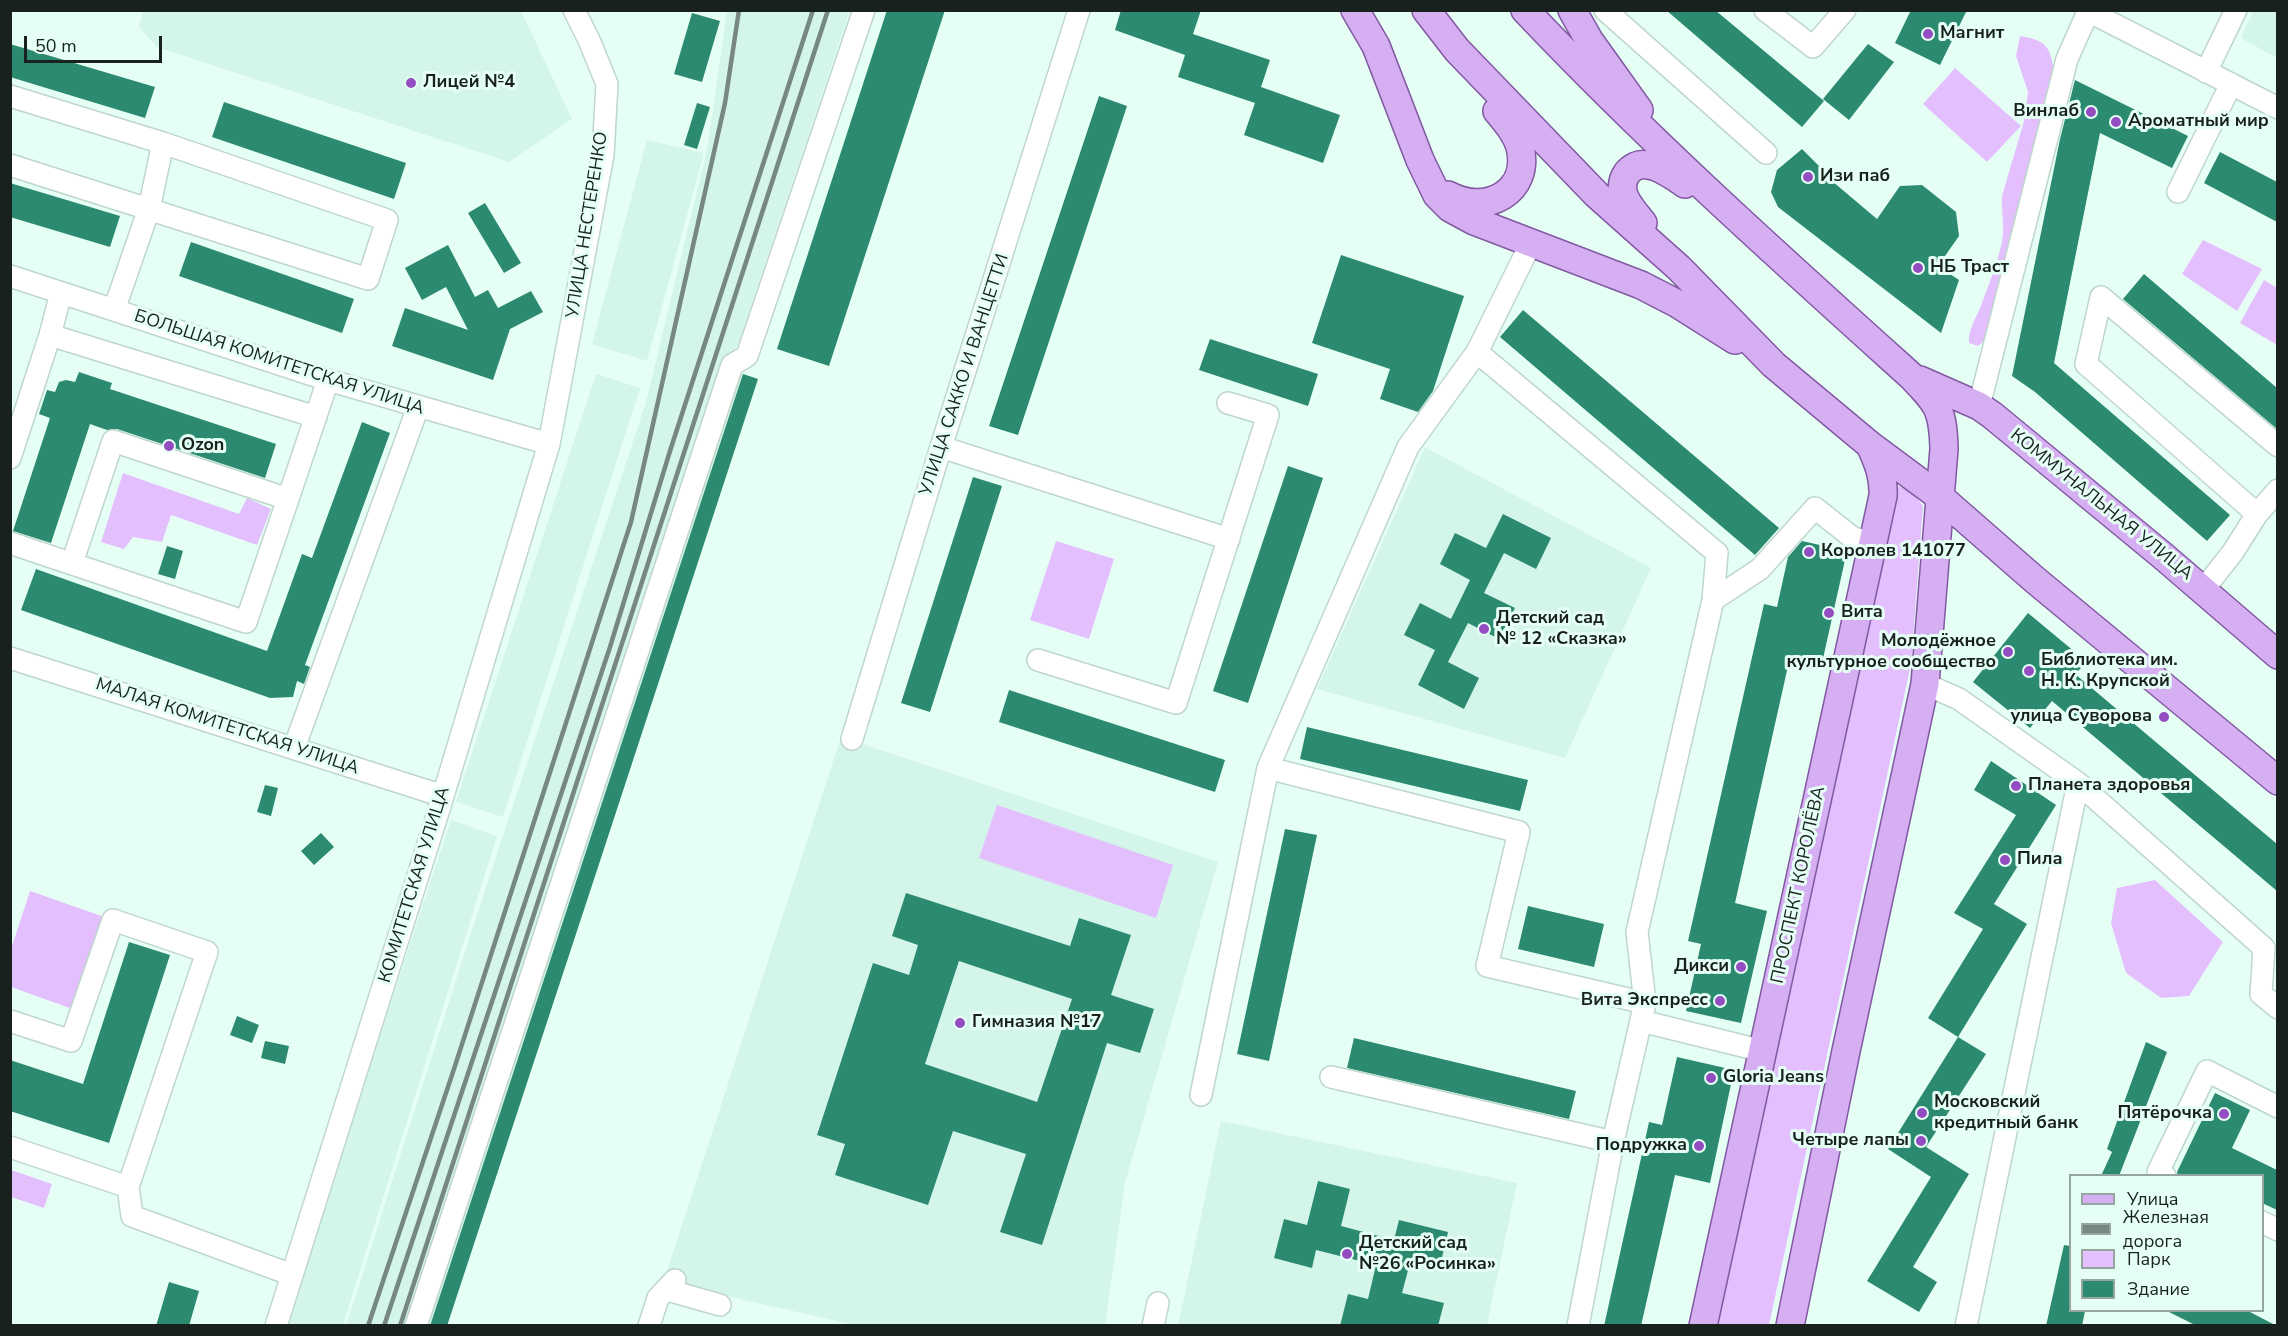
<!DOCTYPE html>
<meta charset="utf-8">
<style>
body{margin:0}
#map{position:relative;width:2288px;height:1336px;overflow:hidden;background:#e6fff5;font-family:"Nunito Sans",sans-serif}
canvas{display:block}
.frame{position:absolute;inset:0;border:12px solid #18211e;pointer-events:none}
.legend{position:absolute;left:2069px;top:1174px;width:195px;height:138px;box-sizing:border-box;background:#e6fff5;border:2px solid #94a69f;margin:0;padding:8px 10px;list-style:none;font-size:18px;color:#18211e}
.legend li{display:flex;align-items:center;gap:12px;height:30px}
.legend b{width:30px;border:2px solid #94a69f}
.scale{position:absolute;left:24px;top:36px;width:138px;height:27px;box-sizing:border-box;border:3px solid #18211e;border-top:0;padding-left:8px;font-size:18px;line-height:21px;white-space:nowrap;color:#18211e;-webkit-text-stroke:4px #e6fff5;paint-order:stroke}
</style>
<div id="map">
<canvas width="2288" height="1336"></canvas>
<div class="frame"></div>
<ul class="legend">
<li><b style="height:8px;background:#d6aef2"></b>Улица</li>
<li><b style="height:8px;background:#778781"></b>Железная дорога</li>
<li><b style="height:16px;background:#e3bffe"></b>Парк</li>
<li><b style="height:16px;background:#2c8a70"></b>Здание</li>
</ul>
<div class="scale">50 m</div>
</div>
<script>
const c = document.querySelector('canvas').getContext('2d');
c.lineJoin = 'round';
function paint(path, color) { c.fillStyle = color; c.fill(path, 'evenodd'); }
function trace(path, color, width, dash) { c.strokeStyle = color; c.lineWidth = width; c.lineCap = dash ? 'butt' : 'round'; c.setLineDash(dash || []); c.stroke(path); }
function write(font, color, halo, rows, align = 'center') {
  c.font = font + ' "Nunito Sans",sans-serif'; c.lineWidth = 6; c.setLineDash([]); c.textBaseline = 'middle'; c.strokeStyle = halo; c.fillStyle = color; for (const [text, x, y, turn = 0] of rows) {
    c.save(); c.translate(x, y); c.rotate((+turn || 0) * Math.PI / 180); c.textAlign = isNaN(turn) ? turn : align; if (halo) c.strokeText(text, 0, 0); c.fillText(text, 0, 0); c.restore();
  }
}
const built = new Path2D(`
 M143 11H521L572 119 509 162 157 47 139 27Z
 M727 11H850L738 345 724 364 739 373 758 379 447 1325 346 1326 472 930 646 402 707 150Z
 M2253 11H2277V58L2241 38Z
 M647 140 704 153 647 361 592 344Z
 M596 374 640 388 503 817 456 802Z
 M1425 447 1651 568 1565 758 1317 689Z
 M841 737 1218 862 1125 1183 1105 1325H855L735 1298 665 1277Z
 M451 820 497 836 343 1325 284 1326Z
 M1221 1121 1517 1183 1487 1325 1178 1326Z`);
const green = new Path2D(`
 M2020 36C2053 41 2050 52 2056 81L1992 335 1978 346 1969 343C1968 330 1975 320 1980 308 1988 287 1997 264 2002 242 2005 226 2001 212 2002 196L2024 121 2028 92 2016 56Z
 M1955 68 2021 126 1987 162 1923 104Z
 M2203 240 2262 269 2237 311 2182 274Z
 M2264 280 2277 288V345L2240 323Z
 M123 473 239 514 247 498 271 509 257 545 171 515 162 542 133 537 124 549 101 542Z
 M1899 486 1913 493 1923 506 1911 664 1769 1325 1710 1326 1891 499Z
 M1056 541 1114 559 1089 639 1030 620Z
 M997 805 1173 865 1156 918 979 858Z
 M2155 880 2223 942 2189 996 2161 998 2126 973 2111 923 2117 888Z
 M30 891 113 920 81 1012 11 987V949Z
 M11 1170 52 1184 44 1208 11 1197Z`);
const building = new Path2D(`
 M887 10H945L829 366 777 349Z
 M1121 10H1201L1193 34 1270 60 1261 87 1340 115 1323 163 1244 135 1255 103 1178 77 1185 55 1115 30Z
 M1666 10H1715L1824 101 1802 127Z
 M1911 10H1967L1940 65 1895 43Z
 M692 13 720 21 702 82 674 74Z
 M10 44 155 87 145 118 10 77Z
 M1868 44 1894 62 1849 120 1823 99Z
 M2075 80 2188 136 2172 168 2100 133 2054 363 2230 515 2207 541 2035 392 2012 376 2060 139Z
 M1099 96 1127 106 1018 435 989 426Z
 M224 102 406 163 394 199 212 137Z
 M697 103 710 107 697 149 684 145Z
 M1802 149 1820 167 1819 170 1877 219 1900 186 1922 185 1956 212 1959 236 1938 266 1959 280 1941 333 1778 207 1771 192 1777 170Z
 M2220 152 2277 182V222L2204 183Z
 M10 183 120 216 110 247 10 217Z
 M485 203 521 263 504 273 468 213Z
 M191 242 354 299 342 333 179 276Z
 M448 245 475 297 488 290 498 308 531 291 543 312 510 329 493 380 392 346 405 308 468 330 446 287 422 300 405 268Z
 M1341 255 1464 296 1433 391 1418 412 1380 399 1390 369 1312 343Z
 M2144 274 2277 388V429L2123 299Z
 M1523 310 1779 528 1755 555 1500 337Z
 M1210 339 1318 374 1308 406 1199 370Z
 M79 372 112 383 110 389 276 444 265 478 117 429 107 430 90 424 51 543 13 531 50 418 39 414 47 390 55 392 59 382 66 380 75 382Z
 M743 374 758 379 600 861 447 1326H430Z
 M362 422 390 433 305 665 310 667 304 684 297 681 293 697 270 698 21 610 36 569 267 651 302 554 312 558Z
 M1288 466 1323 478 1248 703 1213 691Z
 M973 477 1002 486 930 712 901 703Z
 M1503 514 1551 538 1536 569 1504 553 1484 593 1515 608 1499 639 1468 623 1448 662 1479 678 1464 709 1418 685 1435 650 1404 635 1420 603 1451 619 1470 580 1440 564 1455 533 1486 548Z
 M1802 541 1847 551 1822 663 1790 657 1735 903 1767 911 1741 1023 1686 1011 1701 944 1688 941 1764 604 1777 607 1788 557Z
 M167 546 183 551 175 579 158 574Z
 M2028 613 2087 662 2075 674 2277 844V891L2052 701 2030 728 1973 682Z
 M1009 690 1225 760 1215 792 999 722Z
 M1307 727 1528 780 1520 811 1300 759Z
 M1991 761 2056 805 1994 904 2027 924 1958 1037 1928 1018 1983 929 1954 913 2016 815 1974 790Z
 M265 785 278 788 271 816 257 812Z
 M1285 829 1317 835 1269 1061 1237 1054Z
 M321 833 334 847 314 865 301 851Z
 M906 893 1070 946 1079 918 1131 935 1111 995 1154 1009 1140 1053 1107 1043 1042 1245 1000 1232 1026 1154 953 1131 928 1205 835 1175 845 1144 817 1135 873 963 909 975 918 945 892 936ZM959 961 1072 999 1037 1102 925 1064Z
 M1528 906 1604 924 1594 967 1518 949Z
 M129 942 170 955 109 1143 10 1111V1060L83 1084Z
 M237 1016 259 1025 252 1043 230 1035Z
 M1958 1037 1986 1054 1926 1147 1969 1174 1913 1267 1937 1282 1919 1312 1867 1281 1931 1177 1888 1149Z
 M1354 1038 1576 1091 1569 1119 1347 1068Z
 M265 1041 289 1046 285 1064 261 1058Z
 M2146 1042 2167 1052 2119 1176H2101L2112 1152 2107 1149Z
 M1677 1057 1734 1070 1710 1183 1675 1175 1641 1326H1604L1649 1122 1662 1125Z
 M2215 1093 2250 1110 2232 1148 2277 1170V1210L2262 1203V1176H2178L2177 1172Z
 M1318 1181 1350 1189 1341 1226 1394 1240 1399 1220 1448 1232 1439 1270 1410 1263 1402 1293 1444 1303 1438 1326H1340L1348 1294 1368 1299 1376 1265 1316 1250 1312 1268 1274 1258 1284 1219 1307 1225Z
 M2064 1245 2070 1246V1311H2085L2082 1326H2046Z
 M169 1282 199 1291 189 1326H156Z
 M2167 1311H2248L2277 1326H2197Z`);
const minor = new Path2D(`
 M1605 10 1766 153
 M1765 10 1813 47 1845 10
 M2086 10 2278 108
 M2206 72 2236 10
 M10 96 163 143 387 220 368 279 10 165
 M2178 192 2231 84
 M10 276 328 380 549 444
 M114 310 149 209 163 143
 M50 335 316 417
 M1477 352 1717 553 1713 600 1760 569 1815 508 1853 538 1874 542
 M1979 406 2067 59 2088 12
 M941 447 1229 539
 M10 458 50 335 61 293
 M288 499 328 380
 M2257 514 2086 364 2101 297 2278 446
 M10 543 246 622 288 499 113 441 72 563
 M2203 590 2233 552 2257 514 2278 490
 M10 658 443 796
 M1038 660 1176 703 1268 415 1228 403
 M1925 684 1959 699 2078 783 2264 948 2261 994 2278 1008
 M852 739 941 447 1079 10
 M294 748 418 407
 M1268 768 1519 832 1487 966 1645 1003
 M10 1021 71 1041 113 920 207 952 128 1187 132 1216 292 1275
 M1641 1021 1763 1051
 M1331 1077 1613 1142
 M1201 1095 1268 768 1408 447 1477 352 1531 243
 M10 1147 128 1187
 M2165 1176 2158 1172 2207 1071 2278 1107
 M2262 1222 2278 1230
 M667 1290 720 1305
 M276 1326 440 806 549 444 603 155 607 84 589 40 574 10
 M416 1326 732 365 747 356 864 10
 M649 1326 658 1298 675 1280
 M1153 1326 1158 1303
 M1578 1326 1613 1142 1645 1003 1637 932 1713 600
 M1966 1326 2078 783`);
const major = new Path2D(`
 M1355 10 1376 46 1420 160 1437 195 1450 208 1474 221 1641 285 1678 304 1735 340
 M1426 10 1457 50 1597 195 1679 268 1774 365 1870 445 1940 497 2035 580 2278 781
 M1525 10C1647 139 1779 257 1911 376 1938 404 1943 409 1944 449L1925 684 1846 1051 1790 1326
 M1572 10 1589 40 1639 110
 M1448 195C1486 216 1531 192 1520 147 1516 133 1506 122 1497 111
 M1643 223C1632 209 1614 192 1627 173 1632 167 1639 163 1648 165 1661 166 1674 177 1685 184
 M1920 380 1979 406 1992 415 2163 556 2278 655
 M1703 1326 1883 496C1884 477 1878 462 1870 445`);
const rail = new Path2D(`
 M368 1326 453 1072 631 522 725 103 739 10
 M384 1326 610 647 670 451 813 10
 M400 1326 828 10`);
const markers = [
 [1928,34,6,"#944dc1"],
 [411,83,6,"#944dc1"],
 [2091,112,6,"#944dc1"],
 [2116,122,6,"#944dc1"],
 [1808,177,6,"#944dc1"],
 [1918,268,6,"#944dc1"],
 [169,446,6,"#944dc1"],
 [1809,552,6,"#944dc1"],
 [1829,613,6,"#944dc1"],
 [1484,629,6,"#944dc1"],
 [2008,652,6,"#944dc1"],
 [2029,671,6,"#944dc1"],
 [2164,717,6,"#944dc1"],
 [2016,786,6,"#944dc1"],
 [2005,860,6,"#944dc1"],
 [1741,967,6,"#944dc1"],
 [1720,1001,6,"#944dc1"],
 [960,1023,6,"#944dc1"],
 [1711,1078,6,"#944dc1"],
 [1922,1113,6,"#944dc1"],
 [2224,1114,6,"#944dc1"],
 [1921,1141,6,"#944dc1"],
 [1699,1146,6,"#944dc1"],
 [1347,1254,6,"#944dc1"]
];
const poiNames = [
 ["Магнит",1940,34],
 ["Лицей №4",423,83],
 ["Винлаб",2079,112,"right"],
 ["Ароматный мир",2128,122],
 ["Изи паб",1820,177],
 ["НБ Траст",1930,268],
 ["Ozon",181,446],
 ["Королев 141077",1821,552],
 ["Вита",1841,613],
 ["Детский сад",1496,619],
 ["№ 12 «Сказка»",1496,640],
 ["Молодёжное",1996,642,"right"],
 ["культурное сообщество",1996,663,"right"],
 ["Библиотека им.",2041,661],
 ["Н. К. Крупской",2041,682],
 ["улица Суворова",2152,717,"right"],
 ["Планета здоровья",2028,786],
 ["Пила",2017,860],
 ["Дикси",1729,967,"right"],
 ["Вита Экспресс",1708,1001,"right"],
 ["Гимназия №17",972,1023],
 ["Gloria Jeans",1723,1078],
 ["Московский",1934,1103],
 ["кредитный банк",1934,1124],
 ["Пятёрочка",2212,1114,"right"],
 ["Четыре лапы",1909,1141,"right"],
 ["Подружка",1687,1146,"right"],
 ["Детский сад",1359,1244],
 ["№26 «Росинка»",1359,1265]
];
const streetNames = [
 ["УЛИЦА НЕСТЕРЕНКО",588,225,-81],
 ["БОЛЬШАЯ КОМИТЕТСКАЯ УЛИЦА",279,363,18],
 ["УЛИЦА САККО И ВАНЦЕТТИ",965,375,-72],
 ["КОММУНАЛЬНАЯ УЛИЦА",2101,505,39],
 ["МАЛАЯ КОМИТЕТСКАЯ УЛИЦА",227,727,18],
 ["КОМИТЕТСКАЯ УЛИЦА",415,885,-73],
 ["ПРОСПЕКТ КОРОЛЁВА",1799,885,-78]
];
paint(built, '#d4f5e9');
paint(green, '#e3bffe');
paint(building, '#2c8a70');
trace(minor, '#bfd6cd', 24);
trace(major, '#825aa2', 30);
trace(minor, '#fff', 21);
trace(major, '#d6aef2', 27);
trace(rail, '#778781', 4.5);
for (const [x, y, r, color] of markers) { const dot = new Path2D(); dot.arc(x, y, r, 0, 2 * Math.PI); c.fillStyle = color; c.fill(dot); trace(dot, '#e6fff5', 2); }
write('bold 18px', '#18211e', '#e6fff5', poiNames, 'left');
write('18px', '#18211e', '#e6fff5', streetNames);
</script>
